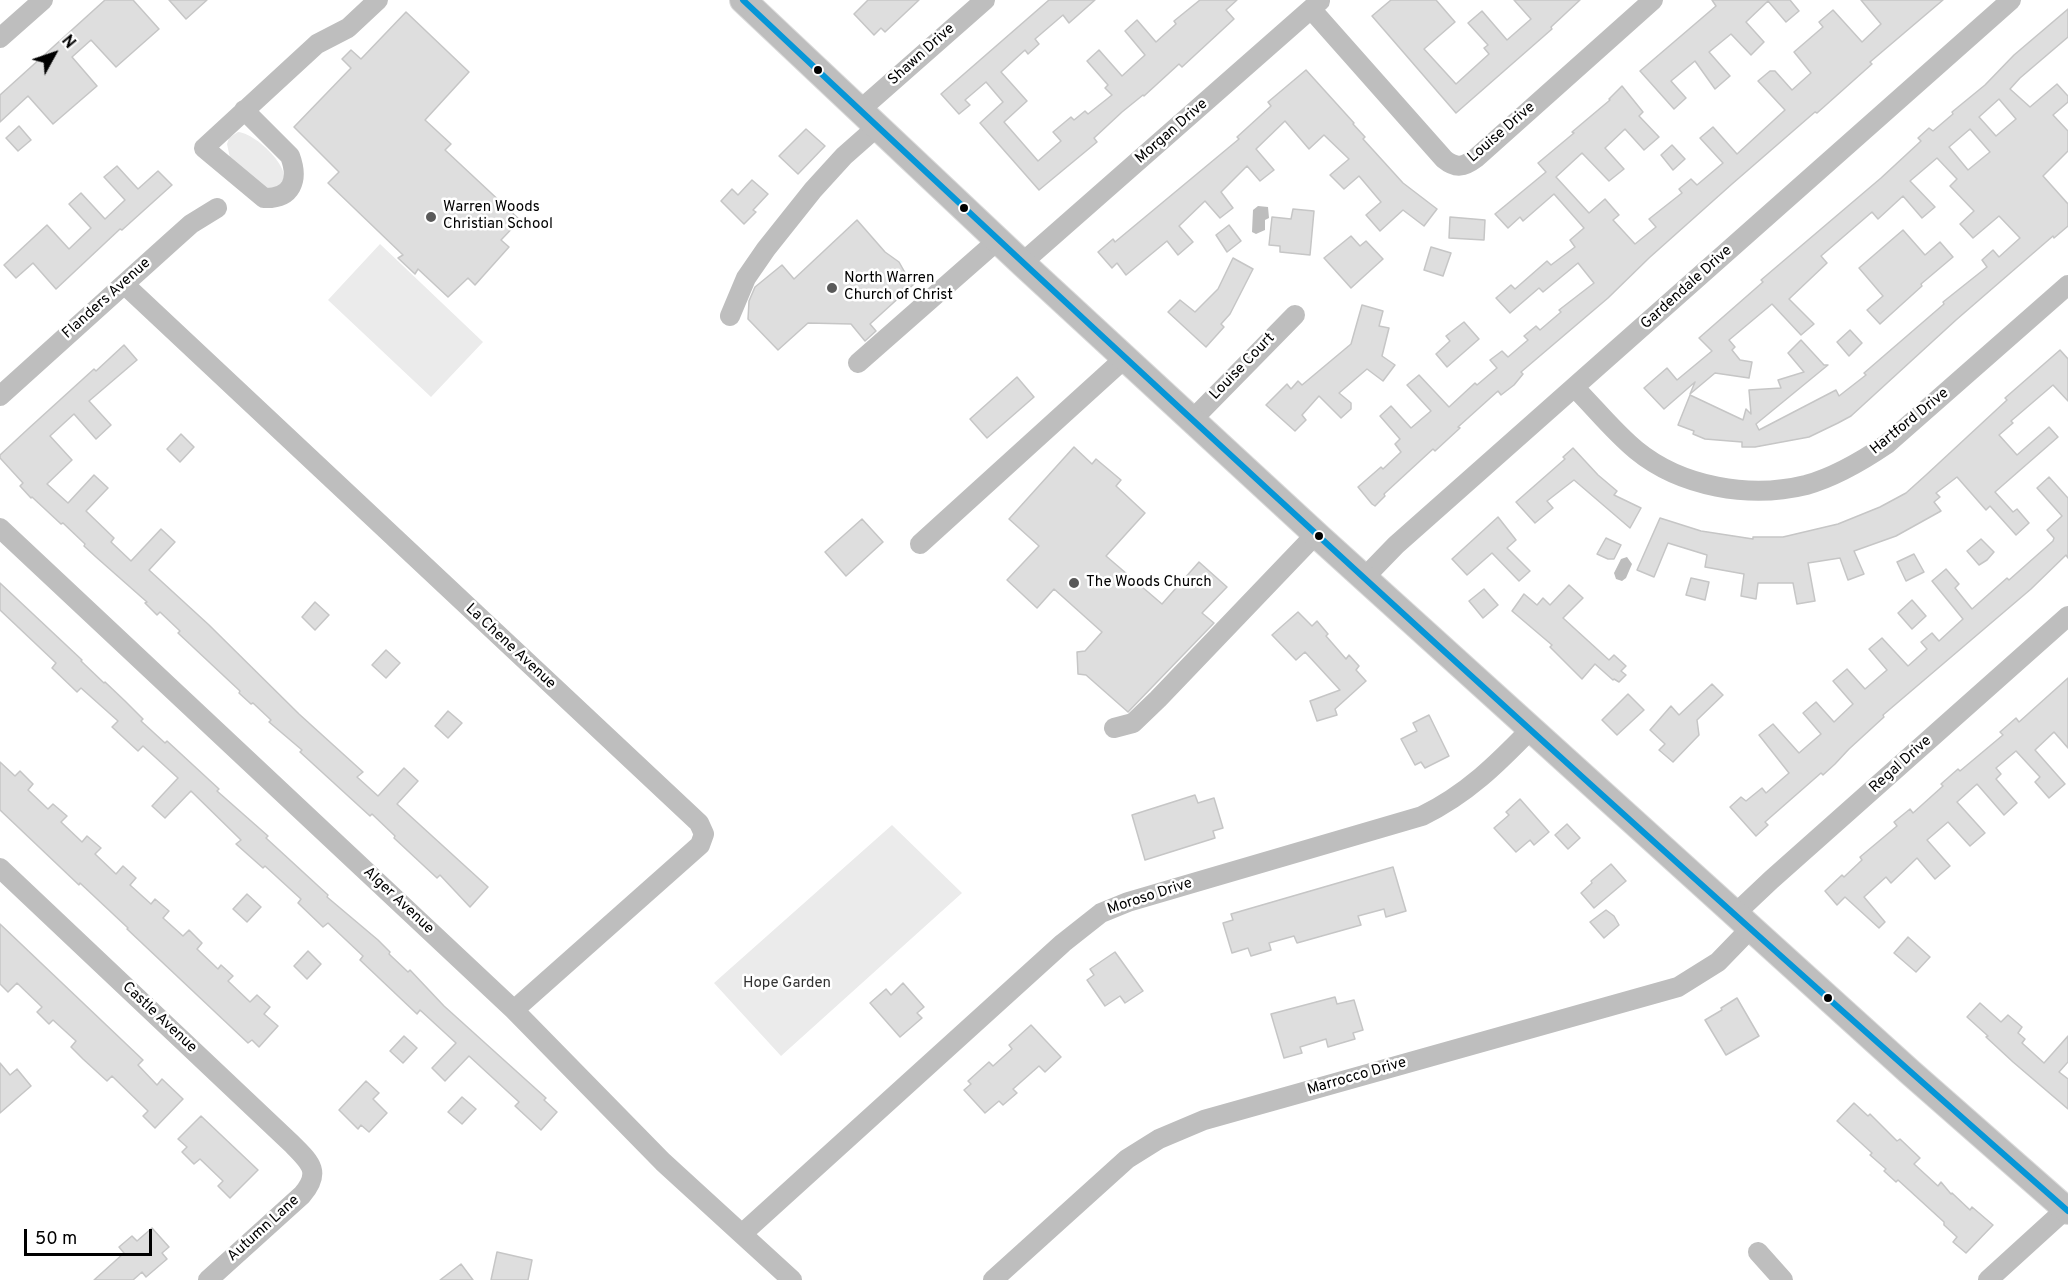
<!DOCTYPE html>
<style>
body{margin:0}
#map{position:relative;width:2068px;height:1280px;overflow:hidden;background:#fff;font-family:Overpass,sans-serif}
canvas{display:block}
.north{position:absolute;left:24px;top:24px;width:60px;height:60px;-webkit-text-stroke:4px #fff;paint-order:stroke;rotate:50deg;font-size:16px;font-weight:700;line-height:24px;text-align:center;color:#000}
.north::after{content:'';display:block;margin:auto;width:21px;height:27px;background:#000;clip-path:polygon(50% 0,100% 100%,50% 72%,0 100%)}
.scale{position:absolute;left:24px;top:1229px;width:128px;height:27px;box-sizing:border-box;border:3px solid #000;border-top:0;padding-left:8px;font-size:18px;line-height:21px;white-space:nowrap;color:#000;-webkit-text-stroke:4px #fff;paint-order:stroke}
</style>
<div id="map">
<canvas width="2068" height="1280"></canvas>
<div class="north">N</div>
<div class="scale">50 m</div>
</div>
<script>
const c = document.querySelector('canvas').getContext('2d');
c.lineJoin = 'round';
function paint(path, color) { c.fillStyle = color; c.fill(path, 'evenodd'); }
function trace(path, color, width, dash) { c.strokeStyle = color; c.lineWidth = width; c.lineCap = dash ? 'butt' : 'round'; c.setLineDash(dash || []); c.stroke(path); }
function write(font, color, halo, rows, align = 'center') {
  c.font = font + ' Overpass,sans-serif'; c.lineWidth = 5; c.setLineDash([]); c.textBaseline = 'middle'; c.strokeStyle = halo; c.fillStyle = color; for (const [text, x, y, turn = 0] of rows) {
    c.save(); c.translate(x, y); c.rotate((+turn || 0) * Math.PI / 180); c.textAlign = isNaN(turn) ? turn : align; if (halo) c.strokeText(text, 0, 0); c.fillText(text, 0, 0); c.restore();
  }
}
const green = new Path2D(`
 M238 132C261 134 311 188 266 189L230 158 227 144 229 138Z
 M380 244 483 342 431 397 328 300Z
 M892 825 962 893 781 1056 714 983Z`);
const water = new Path2D(`
 M1258 206 1268 207 1269 218 1265 220V230L1256 234 1252 232 1253 210Z
 M1627 557 1632 564 1626 578 1622 581 1616 579 1614 573 1621 559Z`);
const building = new Path2D(`
 M105 0H133L159 29 116 67 91 40 72 57 97 86 53 124 28 96 0 122V95Z
 M169 0H207L186 19Z
 M868 0H919L885 32 881 28 874 35 854 14Z
 M1049 0H1095L1069 23 1063 15 1035 39 1039 44 1028 54 1025 50 1001 72 1027 101 1004 122 1038 161 1061 141 1053 132 1071 117 1074 120 1085 111 1088 114 1112 95 1105 88 1108 85 1087 61 1099 50 1122 76 1145 55 1125 31 1137 20 1156 42 1176 24 1174 21 1200 0H1237L1226 10 1234 19 1182 67 1179 64 1144 96 1143 95 1122 112 1094 138 1097 142 1039 190 980 123 1003 102 986 82 965 100 970 105 959 114 941 94Z
 M1391 0H1436L1455 22 1424 49 1456 84 1489 54 1484 48 1488 45 1468 23 1482 11 1507 40 1531 19 1514 0H1580L1551 27 1552 29 1456 113 1372 16Z
 M1712 0H1790L1799 11 1786 22 1768 1 1746 22 1764 42 1751 55 1731 34 1709 52 1730 76 1715 89 1695 61 1671 81 1686 98 1674 109 1640 71 1716 6Z
 M1861 0H1943L1870 62 1872 64 1817 113 1815 112 1732 184 1649 258 1608 298 1521 372 1523 374 1514 385 1501 395 1498 391 1458 427 1460 428 1435 451 1433 449 1384 494 1385 496 1375 506 1372 504 1358 487 1381 467 1383 469 1401 452 1395 444 1400 439 1380 416 1391 406 1411 428 1431 411 1407 385 1419 375 1449 407 1475 383 1477 385 1497 368 1490 360 1502 351 1508 357 1528 340 1524 336 1536 326 1540 330 1561 312 1559 310 1594 283 1578 263 1543 292 1539 288 1510 313 1496 298 1511 285 1515 289 1547 261 1551 265 1575 247 1570 240 1584 228 1554 194 1523 221 1520 217 1508 228 1495 214 1546 172 1538 163 1574 133 1572 132 1610 100 1609 99 1622 86 1643 112 1639 116 1659 137 1644 150 1625 129 1605 148 1624 169 1609 181 1582 153 1556 177 1589 213 1605 199 1619 215 1613 220 1635 244 1656 227 1649 219 1682 193 1679 189 1691 179 1697 185 1723 163 1700 138 1713 127 1737 154 1785 110 1758 81 1770 71H1775L1792 90 1811 73 1794 52 1823 27 1819 22 1833 10 1862 42 1881 24Z
 M2068 9V37L2020 78 2010 89 2030 107 2057 84 2068 96V102L2053 115 2068 131V151L2043 176 2068 204V226L2054 238 2053 236 1956 320 1851 416 1838 423 1809 437 1755 447H1742V442L1705 439 1693 434 1694 431 1678 425 1690 395 1743 420 1746 409 1751 414 1749 390 1781 388 1778 380 1804 372 1788 353 1801 340 1824 365H1828L1756 424 1759 430 1836 390 1839 396 1866 375 1864 373 1944 304 1943 302 1987 267 1982 260 1993 250 1999 257 2020 238 1999 216 1973 238 1960 224 1974 211 1950 186 1957 179 1937 158 1910 181 1935 207 1922 218 1903 196 1878 219 1872 212 1821 256 1827 263 1789 299 1814 324 1801 335 1772 304 1729 340 1735 347 1732 350 1740 360 1752 362 1749 378 1715 373 1690 394 1695 382 1664 409 1644 388 1667 368 1677 380 1712 351 1699 338 1763 282 1761 280 1881 178 1921 141 1918 138 1929 128 1933 131 1953 114 1952 112 1985 85 2014 55ZM1999 99 2016 119 1996 136 1979 117ZM1970 129 1990 152 1968 170 1949 147Z
 M406 12 469 72 425 120 451 144 445 150 520 220 501 240 509 247 475 285 468 278 448 297 418 269 415 274 398 258 403 255 328 183 339 172 294 127 351 68 342 59 351 50 361 59Z
 M1306 70 1354 123 1353 124 1365 137 1363 139 1403 183 1437 209 1424 226 1403 210 1380 231 1366 215 1381 202 1359 176 1344 189 1330 175 1349 159 1324 135 1309 149 1285 121 1256 149 1274 170 1260 181 1247 166 1221 192 1233 208 1220 218 1205 201 1179 226 1193 242 1178 255 1167 241 1126 275 1117 263 1112 268 1098 252 1113 239 1115 242 1239 139 1237 137 1271 106 1268 102Z
 M19 126 31 140 18 151 6 138Z
 M806 129 825 146 798 174 779 156Z
 M1672 145 1685 159 1673 170 1661 155Z
 M117 166 138 189 158 171 172 185 122 230 120 229 56 289 33 263 16 278 4 265 47 225 69 249 91 228 69 204 81 193 105 219 125 200 104 177Z
 M752 180 768 194 753 210 756 212 744 224 721 201 732 189 738 195Z
 M1293 209 1314 211 1310 255 1280 252V246L1269 245 1272 217 1291 219Z
 M1450 217 1485 220 1484 240 1449 238Z
 M857 220 885 252 899 262 908 278 914 284 870 324 876 331 865 341 851 324 808 323 778 350 748 319 749 301 755 287 782 265 794 279Z
 M1229 225 1241 241 1227 252 1216 235Z
 M1903 230 1925 255 1940 242 1953 257 1921 284 1922 286 1880 324 1867 310 1883 296 1859 268Z
 M1351 236 1360 246 1366 241 1383 259 1351 288 1324 258Z
 M1431 247 1451 253 1443 276 1424 270Z
 M1233 258 1253 269 1230 314 1221 324 1224 327 1206 347 1168 312 1180 300 1195 312 1218 289Z
 M1362 305 1383 311 1379 326 1389 328 1382 356 1395 365 1383 381 1367 369 1339 393 1351 403V409L1341 418 1319 396 1302 415 1306 420 1295 431 1266 405 1287 384 1291 389 1298 381 1302 385 1351 344Z
 M1464 322 1479 339 1447 367 1436 354 1450 341 1446 336Z
 M1850 330 1862 343 1849 356 1837 342Z
 M124 345 137 360 89 401 111 425 96 439 74 414 50 436 72 460 47 484 68 503 94 475 108 488 86 511 114 538 111 542 131 561 161 529 175 542 149 570 209 625 299 714 363 772 357 777 378 796 404 768 418 781 397 804 488 887 470 907 440 875 437 878 394 838 395 836 372 814 370 816 300 752 302 750 269 722 271 720 253 703 251 704 239 693 240 691 178 633 180 631 160 612 157 615 145 603 147 602 96 557 84 546 85 544 63 523 61 524 32 497 31 498 20 486 23 483 0 458V455L28 429 94 369 96 371Z
 M2060 350 2068 359V401L2053 385 2011 421 2013 423 1999 435 2017 455 2049 427 2058 437 1995 492 2013 512 2017 509 2029 523 2016 535 1990 506 1986 510 1957 477 1936 493 1940 497 1934 502 1941 511 1896 536 1854 551 1864 574 1848 580 1840 558 1808 563 1815 601 1797 604 1793 583H1758L1756 599 1741 596 1744 574 1705 567 1707 555 1668 543 1654 577 1637 570 1660 518 1701 531 1753 539V537H1783L1838 524 1880 507 1906 493 1926 475 2007 400 2005 398Z
 M1017 377 1034 397 987 438 970 419Z
 M181 434 194 447 180 462 167 449Z
 M1074 447 1092 464 1096 459 1121 480 1116 486 1145 513 1106 556 1162 604 1199 562 1227 587 1202 613 1214 623 1128 712 1086 675 1078 674 1077 652 1085 651 1102 632 1054 589 1037 608 1007 580 1039 546 1009 519Z
 M1573 448 1598 475 1617 491 1614 495 1641 508 1630 528 1574 480 1547 501 1553 508 1535 523 1516 502 1565 459 1563 457Z
 M2049 477 2068 498V558L2066 555 2031 589 1883 715 1884 717 1849 749 1835 764 1823 775 1821 773 1765 822 1768 825 1756 836 1730 807 1741 797 1746 801 1762 788 1766 793 1789 773 1759 735 1773 724 1799 753 1821 734 1803 713 1816 702 1834 722 1853 704 1833 681 1847 669 1865 689 1887 670 1869 649 1882 638 1908 666 1927 649 1921 642 1932 633 1939 641 1963 619 1932 581 1946 569 1959 584 1955 588 1972 609 2007 578 2009 580 2053 541 2054 538 2047 530 2062 516 2037 488Z
 M1498 517 1516 540 1507 548 1530 571 1519 581 1492 553 1467 575 1452 559Z
 M862 519 883 542 846 576 825 552Z
 M1606 538 1621 545 1614 559H1608L1597 554Z
 M1981 539 1994 552 1987 560 1979 565 1967 551Z
 M1914 554 1924 572 1906 581 1897 562Z
 M1691 578 1709 582 1705 600 1686 595Z
 M0 583 82 660 81 661 104 683 105 682 125 701 143 719 141 721 165 743 167 741 219 789 217 791 268 836 266 838 328 895 327 897 378 940 390 952 389 954 408 972 410 970 444 1006 546 1098 544 1100 557 1112 541 1130 515 1106 519 1102 469 1056 445 1081 432 1068 456 1043 420 1010 417 1014 360 960 363 956 328 923 323 927 298 903 301 899 265 866 263 868 236 844 241 840 191 791 165 818 152 806 178 778 143 746 138 751 112 727 118 721 81 688 77 692 52 668 56 663 0 610Z
 M1569 585 1583 598 1563 618 1609 660 1614 655 1626 666 1621 671 1626 675 1619 682 1614 679 1613 680 1595 664 1582 679 1550 647 1552 645 1512 611 1524 594 1537 605 1543 598 1550 605Z
 M1484 589 1498 605 1483 618 1469 601Z
 M1912 600 1926 616 1912 629 1898 613Z
 M315 602 329 615 315 630 302 617Z
 M1298 612 1312 626 1317 621 1328 634 1326 636 1346 659 1349 655 1359 666 1356 670 1366 681 1335 709 1337 715 1317 721 1310 701 1340 690 1305 652 1296 660 1272 635Z
 M386 650 400 663 386 678 372 665Z
 M2068 678V748L2054 732 2035 750 2065 784 2049 798 2035 782 2040 777 2016 751 1996 768 2001 774 1996 779 2017 803 2004 815 1977 784 1957 802 1985 833 1970 846 1948 822 1927 840 1950 866 1935 879 1917 858 1891 883 1886 877 1864 897 1885 922 1879 928 1845 897 1837 905 1825 891 1842 875 1844 877 1862 860 1860 857 1897 826 1894 822 1910 809 1913 813 1943 786 1941 784 1958 769 1960 771 2003 735 2000 732 2016 718 2019 722Z
 M1712 684 1723 695 1697 720 1699 735 1673 762 1659 750 1665 744 1650 730 1671 706 1679 715Z
 M1628 694 1644 710 1617 735 1602 720Z
 M448 711 462 723 448 738 435 726Z
 M1429 715 1449 756 1425 768 1421 762 1415 765 1401 739 1417 731 1413 723Z
 M0 762 15 776 20 771 33 784 28 790 48 809 53 804 67 816 61 822 82 842 87 836 101 848 95 854 116 874 123 866 136 878 130 885 151 904 155 899 169 911 163 918 183 936 189 930 202 943 197 949 218 969 221 965 233 976 228 981 250 1002 257 995 270 1007 264 1014 278 1026 259 1047 252 1040 248 1043 127 929 128 928 80 883 79 885 0 810Z
 M1195 795 1198 803 1214 798 1223 828 1213 831 1215 838 1145 860 1132 815Z
 M1520 799 1549 832 1534 845 1530 840 1516 852 1494 828 1509 815 1506 812Z
 M1567 824 1580 838 1568 849 1555 835Z
 M1611 864 1626 881 1594 908 1581 893 1592 883 1591 881Z
 M1393 867 1406 911 1386 917 1384 909 1358 916 1361 925 1297 943 1294 936 1269 943 1271 950 1251 956 1248 948 1232 953 1223 923 1233 920 1231 914Z
 M247 894 261 907 247 922 233 909Z
 M1606 910 1614 916 1619 925 1604 938 1590 922Z
 M0 924 143 1060 138 1065 157 1085 162 1079 183 1099 155 1128 143 1116 148 1111 112 1076 107 1081 83 1059 71 1047 76 1041 53 1020 49 1024 37 1012 42 1007 17 983 8 992 0 984Z
 M1908 937 1930 957 1916 972 1894 953Z
 M308 951 321 964 307 979 294 966Z
 M1115 952 1143 991 1125 1003 1120 996 1105 1006 1087 980 1094 975 1090 969Z
 M903 983 924 1007 917 1013 922 1018 900 1037 870 1003 886 989 891 995Z
 M1335 997 1337 1004 1354 1000 1363 1030 1353 1033 1355 1039 1328 1047 1326 1039 1300 1047 1302 1053 1284 1058 1271 1014Z
 M1737 998 1759 1036 1726 1055 1705 1020 1722 1010 1721 1008Z
 M1980 1003 2001 1022 2008 1015 2022 1027 2018 1033 2025 1039 2022 1043 2044 1063 2068 1036V1062L2059 1072 2068 1079V1109L2013 1062 1986 1037 1988 1036 1967 1017Z
 M1031 1025 1061 1057 1045 1072 1039 1066 1013 1089 1017 1093 1003 1105 999 1101 985 1113 964 1090 971 1084 968 1081 989 1062 993 1066 1012 1049 1009 1045Z
 M404 1036 417 1048 403 1063 390 1051Z
 M0 1063 10 1075 17 1069 31 1086 0 1113Z
 M366 1081 379 1093 373 1099 387 1113 369 1132 361 1125 358 1129 339 1110Z
 M462 1097 476 1109 462 1124 448 1112Z
 M1854 1103 1868 1116 1870 1114 1897 1141 1900 1139 1920 1158 1914 1164 1938 1186 1941 1182 1951 1194 1952 1193 1970 1210 1972 1207 1993 1225 1966 1253 1953 1242 1957 1237 1944 1225V1222L1898 1180 1896 1182 1884 1171 1886 1169 1870 1155 1872 1153 1837 1121Z
 M201 1116 258 1170 230 1198 218 1186 223 1181 200 1159 194 1164 182 1152 187 1147 178 1139Z
 M152 1228 169 1247 162 1253 167 1259 146 1277 142 1272 133 1280H94L124 1253 119 1247 132 1236 137 1241Z
 M497 1252 532 1260 528 1280H491Z
 M461 1264 473 1280H440Z`);
const minor = new Path2D(`
 M1311 9 1444 159C1456 169 1464 167 1476 158L1653 0
 M0 38 43 0
 M244 110 290 156C299 180 292 199 264 198L204 148 317 44 348 28 378 0
 M860 110 985 0
 M1022 263 1320 1
 M124 284 699 823 704 834 700 845 514 1010
 M730 316 746 278 766 249 813 190 844 156 878 126
 M858 363 998 240
 M1575 388C1595 408 1614 432 1636 450 1681 487 1750 499 1806 485 1835 477 1862 461 1887 444L2068 285
 M0 396 172 241 191 224 217 208
 M1192 420 1295 315
 M0 528 514 1010 663 1162 792 1280
 M920 544 1125 358
 M1365 577 1396 545 2011 0
 M1114 728 1133 723 1158 699 1316 534
 M0 868 292 1144C310 1162 322 1172 302 1195L208 1280
 M1735 914 1771 880 2068 616
 M743 1233 1063 943 1101 913 1128 902 1422 816C1467 794 1497 764 1531 729
 M1758 1252 1783 1280
 M993 1280 1127 1159 1159 1139 1204 1120 1678 987 1718 962 1750 929
 M1988 1280 2066 1209`);
const major = new Path2D(`
 M743 0 1022 263 1319 537 1911 1073 2068 1211`);
const bus1 = new Path2D(`
 M743 0C1178 410 1619 816 2068 1211`);
const markers = [
 [818,70,5,"#000"],
 [964,208,5,"#000"],
 [431,217,6,"#595959"],
 [832,288,6,"#595959"],
 [1319,536,5,"#000"],
 [1074,583,6,"#595959"],
 [1828,998,5,"#000"]
];
const streetNames = [
 ["Shawn Drive",922,55,-42],
 ["Morgan Drive",1172,132,-41],
 ["Louise Drive",1502,133,-41],
 ["Gardendale Drive",1687,288,-42],
 ["Flanders Avenue",107,299,-42],
 ["Louise Court",1243,367,-46],
 ["Hartford Drive",1910,422,-39],
 ["La Chene Avenue",510,647,43],
 ["Regal Drive",1901,765,-42],
 ["Moroso Drive",1150,897,-18],
 ["Alger Avenue",398,901,43],
 ["Castle Avenue",159,1018,43],
 ["Marrocco Drive",1357,1077,-16],
 ["Autumn Lane",264,1229,-42]
];
const poiNames = [
 ["Warren Woods",443,208],
 ["Christian School",443,225],
 ["North Warren",844,279],
 ["Church of Christ",844,296],
 ["The Woods Church",1086,583]
];
const parkNames = [
 ["Hope Garden",787,984]
];
paint(green, '#ebebeb');
paint(water, '#bdbdbd');
paint(building, '#dedede');
trace(building, '#c6c6c6', 1.5);
trace(major, '#dbdbdb', 28);
trace(minor, '#bebebe', 20);
trace(major, '#bebebe', 26);
trace(bus1, '#0696d7', 6);
for (const [x, y, r, color] of markers) { const dot = new Path2D(); dot.arc(x, y, r, 0, 2 * Math.PI); c.fillStyle = color; c.fill(dot); trace(dot, '#fff', 2); }
write('15px', '#000', '#fff', streetNames);
write('15px', '#000', '#fff', poiNames, 'left');
write('15px', '#313131', '#fff', parkNames);
</script>
